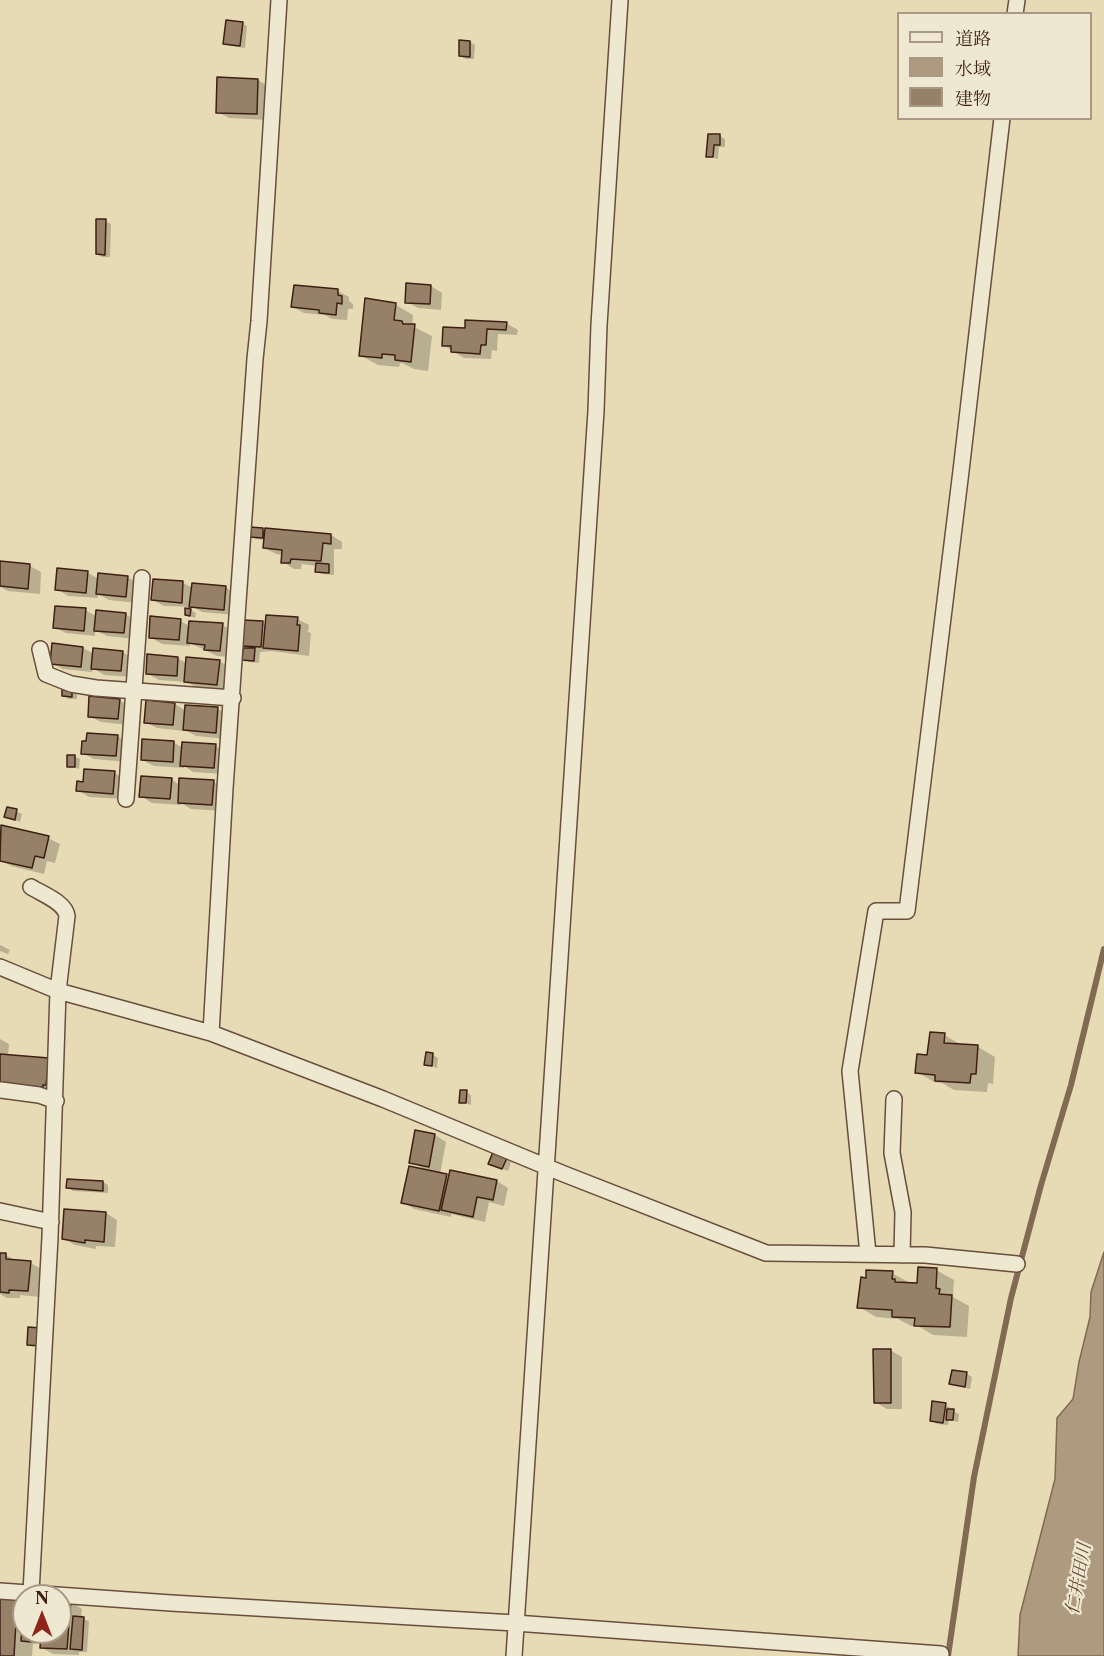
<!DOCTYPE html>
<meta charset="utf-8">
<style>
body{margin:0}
#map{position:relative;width:1104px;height:1656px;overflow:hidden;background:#e7dbb6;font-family:"Libre Caslon Text","Noto Serif JP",serif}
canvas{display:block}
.legend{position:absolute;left:897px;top:12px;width:195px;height:108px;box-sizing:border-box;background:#efe8d0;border:2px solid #a89885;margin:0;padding:8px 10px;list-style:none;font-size:18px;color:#3e1f14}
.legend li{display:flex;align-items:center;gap:12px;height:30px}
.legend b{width:30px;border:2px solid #a89885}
.north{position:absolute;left:12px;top:1584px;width:60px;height:60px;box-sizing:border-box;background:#efe8d0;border:2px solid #a89885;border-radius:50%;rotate:0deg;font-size:16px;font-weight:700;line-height:24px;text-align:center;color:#3e1f14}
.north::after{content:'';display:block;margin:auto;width:21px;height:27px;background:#8f2418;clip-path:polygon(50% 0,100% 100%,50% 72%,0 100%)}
</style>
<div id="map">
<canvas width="1104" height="1656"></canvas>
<ul class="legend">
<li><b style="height:8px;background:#efe8d0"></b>道路</li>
<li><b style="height:16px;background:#ae9b7f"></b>水域</li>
<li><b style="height:16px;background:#968168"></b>建物</li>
</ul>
<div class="north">N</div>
</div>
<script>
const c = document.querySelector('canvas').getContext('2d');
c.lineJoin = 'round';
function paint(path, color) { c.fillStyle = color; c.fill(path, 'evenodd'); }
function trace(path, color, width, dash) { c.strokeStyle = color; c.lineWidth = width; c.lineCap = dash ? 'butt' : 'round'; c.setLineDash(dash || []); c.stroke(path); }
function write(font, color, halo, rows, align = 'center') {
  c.font = font + ' "Libre Caslon Text","Noto Serif JP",serif'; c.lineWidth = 4.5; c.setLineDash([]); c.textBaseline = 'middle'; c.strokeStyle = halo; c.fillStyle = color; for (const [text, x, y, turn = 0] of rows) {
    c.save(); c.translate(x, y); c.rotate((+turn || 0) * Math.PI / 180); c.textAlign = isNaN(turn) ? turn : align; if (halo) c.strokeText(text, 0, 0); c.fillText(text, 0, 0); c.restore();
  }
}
const water = new Path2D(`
 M1104 1252V1656H1018L1020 1615 1055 1479 1057 1418 1073 1399 1079 1362 1090 1317 1091 1292Z`);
const shadow = new Path2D(`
 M242 23 247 26 245 48 230 46 225 43Z
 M470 42 475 45 474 59H466L460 56Z
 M219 79 258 80 269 87 268 120 229 118 218 112Z
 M709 135 720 136 725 139V147H719L718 159 708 156Z
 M105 221 111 224 110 257H102L97 254Z
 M407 285 431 286 442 293 441 310 418 308 407 302Z
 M338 291 349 297V301L353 304V309H348L347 320 332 319 325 315 304 313 293 307Z
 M366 300 396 305 413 315 412 326 432 336 428 371 414 369 402 363H400L399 367 378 365 360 355Z
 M506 323 518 330 517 335 498 334 497 351 492 350 491 359 464 358 443 345 466 329Z
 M263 530 266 531 331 535 342 542V549H334V575L322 574 316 571 317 566 302 564 301 569H294L283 562V555L276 554 265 548V540L256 539 251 536Z
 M0 563 30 566 41 572 40 594 8 591 0 587Z
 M58 570 88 573 99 579 127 577 139 584 137 603 109 600 98 594V598L68 596 57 589Z
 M183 583 193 588 225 587 237 594 235 615 202 612 193 607 164 606 153 600Z
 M187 608 196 613 195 618 186 615Z
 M85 610 96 616 125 614 137 621 135 639 107 636 95 630V636L66 633 54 627Z
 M297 619 309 625 308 632 311 633 309 656 272 651 260 652 259 663 249 662 243 659 250 649 243 645 262 623 267 625Z
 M180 621 190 626 222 625 234 631 231 657 217 656 190 643V646L162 644 150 637Z
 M83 648 94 654 122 652 134 659 132 677 104 675 93 668 92 672 63 669 52 663Z
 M178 658 187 664 219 661 231 668 229 690 197 688 187 682 159 680 148 674Z
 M72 691 77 694V699H69L63 695Z
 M119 700 131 707 129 725 101 722 89 716Z
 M175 704 186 711 218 709 229 716 227 739 196 736 184 729V731L157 728 145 722Z
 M117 736 129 743 127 762 94 759 82 753Z
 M173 742 183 748 215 746 227 753 225 774 193 772 184 766V768L154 766 142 760Z
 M74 756 80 759 79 769 69 766Z
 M114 773 126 779 124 799 89 797 78 790 85 783Z
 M171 779 180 785 181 779 214 782 225 789 224 811 191 809 181 803V805L152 803 141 796Z
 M16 811 22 814 20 822 6 817Z
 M2 826 48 838 60 844 55 863 47 861 44 874 11 866 0 860Z
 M0 945 10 950 8 954 0 951Z
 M944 1035 962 1045 978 1047 995 1057 993 1084 988 1083 987 1092 954 1090 942 1083 934 1082 917 1072Z
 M0 1039 9 1044 8 1056 60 1066 54 1093 10 1088 0 1082Z
 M433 1055 438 1058 437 1068 426 1064Z
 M466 1092 471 1095V1105L461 1102Z
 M417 1132 435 1135 446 1142 440 1174 450 1178 451 1171 497 1181 508 1188 504 1206 489 1202 485 1222 451 1214V1217L414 1209 403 1202 426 1170 411 1162Z
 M506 1160 511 1162 508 1171 495 1166Z
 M103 1182 108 1185V1193L73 1191 68 1188Z
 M106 1213 117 1220 115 1247 96 1246V1249L75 1245 63 1238Z
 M0 1254 6 1255 18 1262 30 1263 42 1269 40 1297 20 1295V1298H7L0 1294Z
 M936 1270 954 1280 953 1297 969 1306 967 1337 933 1335 918 1326H911L898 1319 876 1317 859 1307 892 1273 910 1283 918 1284Z
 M890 1350 902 1357V1409H887L875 1402Z
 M967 1374 972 1377 970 1389 951 1384Z
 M945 1405 951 1408 950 1410 959 1414 958 1422 949 1420 948 1425 937 1424 932 1421Z
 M0 1597 24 1598V1632H37L36 1644H33L32 1656H0Z
 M71 1602 82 1609 81 1618 89 1621 87 1652H79V1655L53 1654 41 1647 42 1632H60Z`);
const stream = new Path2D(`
 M948 1656 974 1477 1011 1298 1041 1185 1071 1085 1104 949`);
const building = new Path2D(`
 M226 20 243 22 240 46 223 44Z
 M459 40 470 41V57L459 56Z
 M217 77 258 79 257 114 216 113Z
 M708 134H720V145H714L713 157H706Z
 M96 219H106L105 255 96 254Z
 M406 283 431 285 430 304 405 303Z
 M294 285 338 289V295L342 296V304L337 303 336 315 319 313V310L291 307Z
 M365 298 396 303 394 320 402 321 403 324H415L411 362 395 360V355L382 354V358L359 356Z
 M465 320 507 322 506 330 487 329 486 345H481L480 354 451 352V346H442L443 327 465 328Z
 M250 527 263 528V538L249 537Z
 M265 528 331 534V544L323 543 321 561 291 559 290 563H281L282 550 263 548Z
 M0 561 30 564 28 589 0 586Z
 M316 563 329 564V573L315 572Z
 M57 568 88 571 86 593 55 590Z
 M98 573 128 576 126 597 96 594Z
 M153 579 183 581 182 603 151 600Z
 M192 583 226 586 224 610 189 607Z
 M55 606 86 608 84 631 53 628Z
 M185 608 191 609 190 616 185 615Z
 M96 610 126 613 124 633 94 631Z
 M266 615 298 617 297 625H300L298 651 263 648Z
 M150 616 181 619 179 640 149 638Z
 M243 620 263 621 261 647 241 646Z
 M189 621 223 623 220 651 204 650 205 645 187 643Z
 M52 643 83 647 81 667 50 664Z
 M93 648 123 651 121 671 91 669Z
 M243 648H255L254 661 242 660Z
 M147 654 178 657 177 676 146 674Z
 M186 657 220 660 217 685 184 682Z
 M62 688 72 689V697L62 696Z
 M89 696 120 699 118 719 88 717Z
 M146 700 175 703 173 725 144 723Z
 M185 705 218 707 216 733 183 730Z
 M87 733 118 735 116 756 81 754 82 741H86Z
 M142 739 174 741 173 762 141 760Z
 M182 742 216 744 214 768 180 766Z
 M67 755H75V767H67Z
 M84 769 115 771 113 794 76 791 77 781 83 782Z
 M141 776 172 778 170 799 139 797Z
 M179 778 214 780 212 805 178 803Z
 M7 807 17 809 15 820 4 817Z
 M1 825 49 836 44 858 35 856 32 868 0 861Z
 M930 1032 945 1033 944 1043 978 1045 976 1074H971L970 1083 935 1081V1075L915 1073 917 1054 927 1055Z
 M426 1052 433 1053 432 1066 424 1065Z
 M0 1054 49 1058 46 1085H43V1087L8 1086V1083L0 1082Z
 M460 1090H467L466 1103H459Z
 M415 1130 435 1134 429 1167 409 1163Z
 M493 1152 507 1158 502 1169 488 1164Z
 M409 1166 447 1174 439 1211 401 1203Z
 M450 1170 497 1180 493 1200 477 1197 473 1217 441 1210Z
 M67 1179 103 1181V1191L66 1188Z
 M64 1209 106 1212 104 1242 85 1240V1243L62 1239Z
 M0 1253H6V1259L31 1261 28 1291 9 1290V1293L0 1292Z
 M918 1267 937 1268 936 1288 940 1289 939 1294 952 1295 950 1327 914 1326 915 1318 892 1317V1310L857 1308 861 1277 866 1278V1270L893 1271 892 1279H895V1282L917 1283Z
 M28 1327 41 1328 40 1346 27 1345Z
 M873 1349H891V1403H874Z
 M952 1370 967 1372 965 1387 949 1384Z
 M932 1401 946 1403 943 1423 930 1421Z
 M947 1409H954L953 1420H946Z
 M0 1595 24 1597V1606H17L14 1656H0Z
 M60 1600H71L67 1649 40 1648 41 1632H60Z
 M23 1609 24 1632H32L31 1642 21 1641Z
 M73 1616 84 1617 82 1650 70 1649Z`);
const minor = new Path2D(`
 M1015 14 1017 0
 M40 649 46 674 71 684 96 688 233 698
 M126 799 142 578
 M31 887C42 894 65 902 67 916L58 991 50 1237 31 1593
 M0 967 58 991 211 1033 383 1099 564 1174 766 1253 925 1255 1017 1264
 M211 1033 225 788 255 359 259 321 279 0
 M1 1090 39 1095 56 1101
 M894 1099 892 1153 903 1212 902 1255
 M0 1211 51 1222
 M868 1254 850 1071 876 911H907L961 471 1002 118
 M0 1591 171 1603 515 1623 941 1654
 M514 1656 596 411 599 325 620 0`);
const waterNames = [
 ["仁井田川",1079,1579,-80]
];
paint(water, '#ae9b7f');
trace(water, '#816954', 1.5);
paint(shadow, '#0003');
trace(stream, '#816954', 6);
paint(building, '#968168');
trace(building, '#3e1f14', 1.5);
trace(minor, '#684e3c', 18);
trace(minor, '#efe8d0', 15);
write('italic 18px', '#654a39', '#efe8d0', waterNames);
</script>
